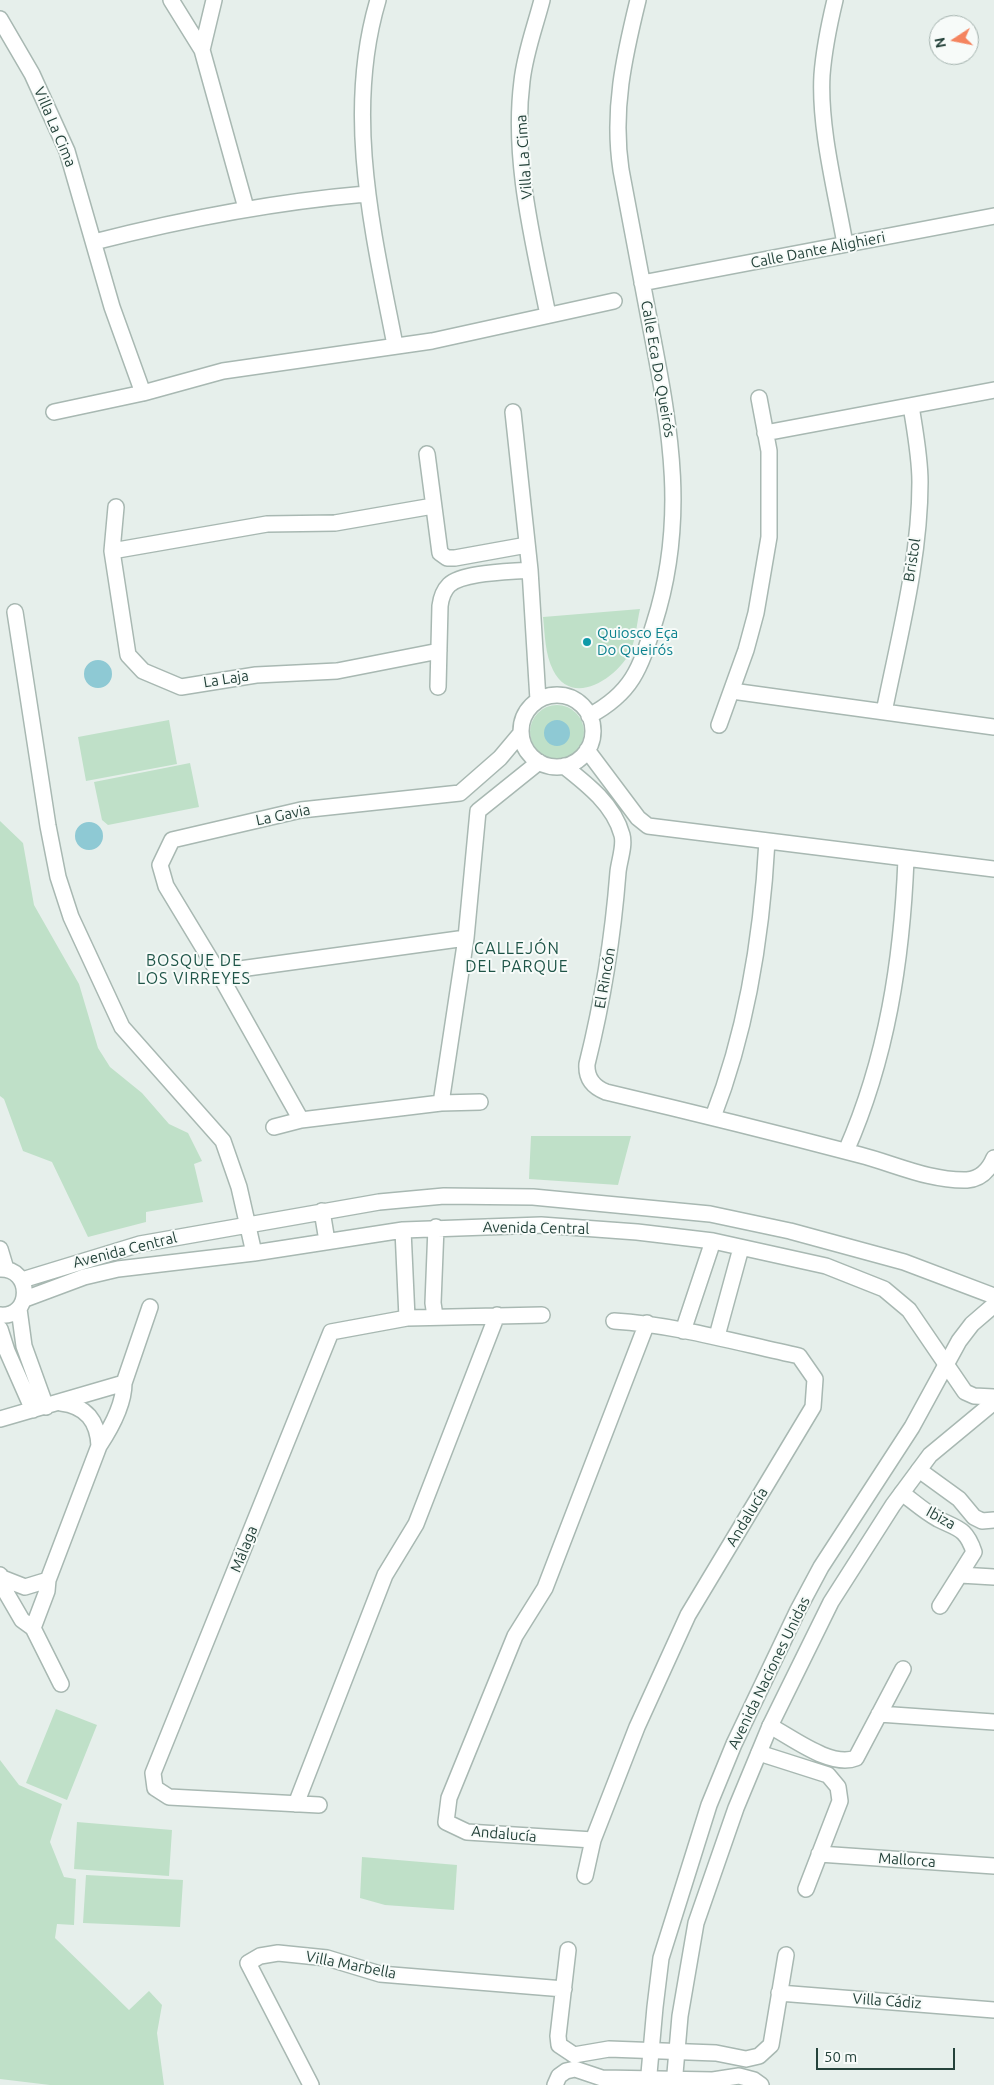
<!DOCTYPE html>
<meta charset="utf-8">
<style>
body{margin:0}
#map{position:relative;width:994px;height:2085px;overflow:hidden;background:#e6efeb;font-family:Ubuntu,sans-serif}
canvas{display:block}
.north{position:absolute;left:929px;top:15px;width:50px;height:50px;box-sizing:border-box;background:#f7fbf9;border:1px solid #a3b1ad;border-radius:50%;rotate:259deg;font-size:14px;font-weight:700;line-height:20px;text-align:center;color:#24423a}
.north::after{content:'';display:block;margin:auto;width:18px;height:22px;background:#f4845f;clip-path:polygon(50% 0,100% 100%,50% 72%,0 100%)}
.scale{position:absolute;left:816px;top:2048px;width:139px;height:22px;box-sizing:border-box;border:2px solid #24423a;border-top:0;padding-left:6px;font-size:15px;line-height:18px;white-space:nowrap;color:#24423a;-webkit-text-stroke:4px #f7fbf9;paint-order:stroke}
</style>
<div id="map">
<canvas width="994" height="2085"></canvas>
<div class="north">N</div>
<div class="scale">50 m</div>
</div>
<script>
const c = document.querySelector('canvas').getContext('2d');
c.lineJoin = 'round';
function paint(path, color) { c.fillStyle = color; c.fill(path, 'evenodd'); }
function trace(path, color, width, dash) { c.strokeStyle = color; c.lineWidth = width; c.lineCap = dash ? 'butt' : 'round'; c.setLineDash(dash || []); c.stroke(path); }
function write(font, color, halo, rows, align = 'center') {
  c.font = font + ' Ubuntu,sans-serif'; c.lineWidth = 4; c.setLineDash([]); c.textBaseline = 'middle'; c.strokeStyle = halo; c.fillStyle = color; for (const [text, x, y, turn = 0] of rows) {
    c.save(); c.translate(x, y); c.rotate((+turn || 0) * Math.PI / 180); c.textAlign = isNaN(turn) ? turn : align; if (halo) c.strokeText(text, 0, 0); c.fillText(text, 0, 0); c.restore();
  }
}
const green = new Path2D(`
 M640 609C637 622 636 638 631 650 619 677 572 709 553 670 545 654 545 635 543 617Z
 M530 732a27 27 0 1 1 54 0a27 27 0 1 1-54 0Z
 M169 720 177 764 86 781 78 737Z
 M190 763 199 807 108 825 102 820 94 782Z
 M0 821 23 843 34 905 79 984 98 1048 110 1067 142 1093 169 1124 188 1133 202 1161 194 1164 203 1202 146 1212V1222L88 1237 52 1162 23 1151 4 1099 0 1096Z
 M531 1136H631L618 1185 529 1179Z
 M56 1709 97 1725 67 1800 26 1783Z
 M0 1760 19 1785 62 1804 50 1842 64 1877 76 1879 74 1925 57 1924 55 1938 129 2010 149 1991 162 2005 157 2033 164 2085H50L0 2079Z
 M77 1822 172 1830 169 1876 74 1869Z
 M362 1857 457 1865 454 1910 385 1905 360 1898Z
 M86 1875 183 1880 180 1927 83 1923Z`);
const water = new Path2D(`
 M84 674a14 14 0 1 1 28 0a14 14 0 1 1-28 0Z
 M544 733a13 13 0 1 1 26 0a13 13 0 1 1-26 0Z
 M75 836a14 14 0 1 1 28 0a14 14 0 1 1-28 0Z`);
const minor = new Path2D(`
 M171 0 202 50 246 208
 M378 0C344 114 373 232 395 345
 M542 0C535 27 525 53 522 81 512 159 533 240 548 315
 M835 0C829 25 824 49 822 75 819 128 836 192 845 244
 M0 19 32 74 67 151 112 307 143 393
 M202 50 214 0
 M94 242C184 219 273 202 366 194
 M642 283 994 216
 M54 412 143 393 223 371 432 341 614 301
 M513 412 530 570 538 700
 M765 433 994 390
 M427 454 440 553 447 558H455L527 545
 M116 507 112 551 128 655 143 671 181 687 256 675 337 671 439 651
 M112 551 267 524 335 523 433 506
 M15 612 48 826 58 877 71 917 122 1027 223 1141 239 1187 254 1253
 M438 687 440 606C441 598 443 591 449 585 463 572 510 572 530 570
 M732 691 994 727
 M521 731a36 36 0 1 1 72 0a36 36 0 1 1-72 0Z
 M884 712C899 637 920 559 920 482 920 457 915 431 911 406
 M589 716C632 693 640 669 654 624 687 521 671 432 651 329 641 276 631 223 621 170 612 110 624 57 638 0
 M719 725 746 650 756 613 769 537V451L759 398
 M587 750 638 818 648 826 994 869
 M564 766C587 784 614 805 622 835 625 846 619 861 618 872 613 937 603 1000 587 1064 586 1078 593 1087 606 1092 691 1112 776 1133 860 1155 895 1164 929 1181 967 1180 981 1179 989 1170 994 1158
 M218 972 466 938
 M441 1103 466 938 478 811 539 762
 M713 1117C747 1030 762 934 767 841
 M301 1120 218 972 166 886 160 865 172 840 301 810 460 793 500 758 521 733
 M274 1127 301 1120 441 1103 480 1102
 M846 1151C887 1058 902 960 906 859
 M322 1211 327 1241
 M403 1230 407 1318
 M0 1249 6 1269
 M0 1269C33 1268 32 1318 0 1315
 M22 1280 140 1244 379 1202 444 1196 533 1197 710 1214 790 1231 904 1262 994 1296
 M25 1299 84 1277 118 1269 254 1253 403 1230 541 1225 637 1232 713 1241 826 1266 884 1289 909 1310 965 1392 974 1396 994 1397
 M19 1309 24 1346 46 1407
 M435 1316 433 1303 436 1227
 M0 1329 7 1351 33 1410
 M683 1331 713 1241
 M717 1336 741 1248
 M61 1403C86 1406 98 1421 99 1446
 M0 1419 124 1383
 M919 1470 959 1499 974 1517 982 1521 994 1520
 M902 1493C914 1502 925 1512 938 1519 958 1529 966 1528 974 1552L940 1606
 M0 1575 4 1589 22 1620 33 1628 61 1684
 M960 1575 994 1577
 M2 1578 25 1587 48 1580
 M33 1628 47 1591 48 1580 99 1446C111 1428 124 1404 124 1383L150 1307
 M879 1714 994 1722
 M770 1726C793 1738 831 1768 856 1758L903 1669
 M759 1753 828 1775 838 1787 840 1801 806 1889
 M296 1804 385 1575 416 1524 497 1315
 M319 1805 169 1797 155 1788 153 1773 331 1332 407 1318 542 1315
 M593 1840 467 1832 446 1822 449 1798 515 1636 545 1588 647 1323
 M819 1854 994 1866
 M585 1876 593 1840 637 1727 688 1615 813 1407 815 1379 799 1356C738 1343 677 1325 614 1321
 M568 1950 558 2036 559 2045 574 2055 609 2049 716 2053 746 2059 759 2056 771 2045 786 1955
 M779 1993 994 2010
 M311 2085 248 1963 260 1956 278 1953 327 1958 380 1974 564 1989
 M555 2085 559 2076 566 2071 575 2069 602 2078 713 2080 739 2076 754 2080 761 2085`);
const tertiary = new Path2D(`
 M648 2085 655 2007 661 1958 709 1805 734 1744 798 1610 821 1567 912 1427 959 1341 972 1324 994 1305
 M674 2085 680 2016 696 1923 736 1808 770 1726 831 1602 893 1505 930 1455 994 1402`);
const markers = [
 [587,642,5,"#0f9aa8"]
];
const streetNames = [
 ["Villa La Cima",55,127,67],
 ["Villa La Cima",524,157,-94],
 ["Calle Dante Alighieri",818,250,-11],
 ["Calle Eca Do Queirós",658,369,80],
 ["Bristol",912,560,-81],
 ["La Laja",226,679,-9],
 ["La Gavia",283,815,-12],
 ["El Rincón",605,978,-80],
 ["Avenida Central",536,1228,1],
 ["Avenida Central",125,1250,-14],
 ["Andalucía",747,1517,-59],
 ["Ibiza",941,1518,29],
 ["Málaga",244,1549,-68],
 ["Avenida Naciones Unidas",769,1673,-64],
 ["Andalucía",504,1834,5],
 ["Mallorca",907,1860,4],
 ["Villa Marbella",351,1965,11],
 ["Villa Cádiz",887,2001,4]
];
const cultureNames = [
 ["Quiosco Eça",597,633],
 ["Do Queirós",597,650]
];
const neighbourhoodNames = [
 ["CALLEJÓN",517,949],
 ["DEL PARQUE",517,967],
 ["BOSQUE DE",194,961],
 ["LOS VIRREYES",194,979]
];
paint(green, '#bfe0c8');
paint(water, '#8ec9d4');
trace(minor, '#a8b8b2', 18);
trace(tertiary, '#a8b8b2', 18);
trace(minor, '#fff', 15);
trace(tertiary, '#fff', 15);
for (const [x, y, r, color] of markers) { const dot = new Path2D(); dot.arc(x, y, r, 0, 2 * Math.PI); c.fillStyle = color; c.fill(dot); trace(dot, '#f7fbf9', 2); }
write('15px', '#24423a', '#f7fbf9', streetNames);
write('15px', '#0d838f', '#f7fbf9', cultureNames, 'left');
c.letterSpacing = '1px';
write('16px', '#1f5548', '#f7fbf9', neighbourhoodNames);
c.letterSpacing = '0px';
</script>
